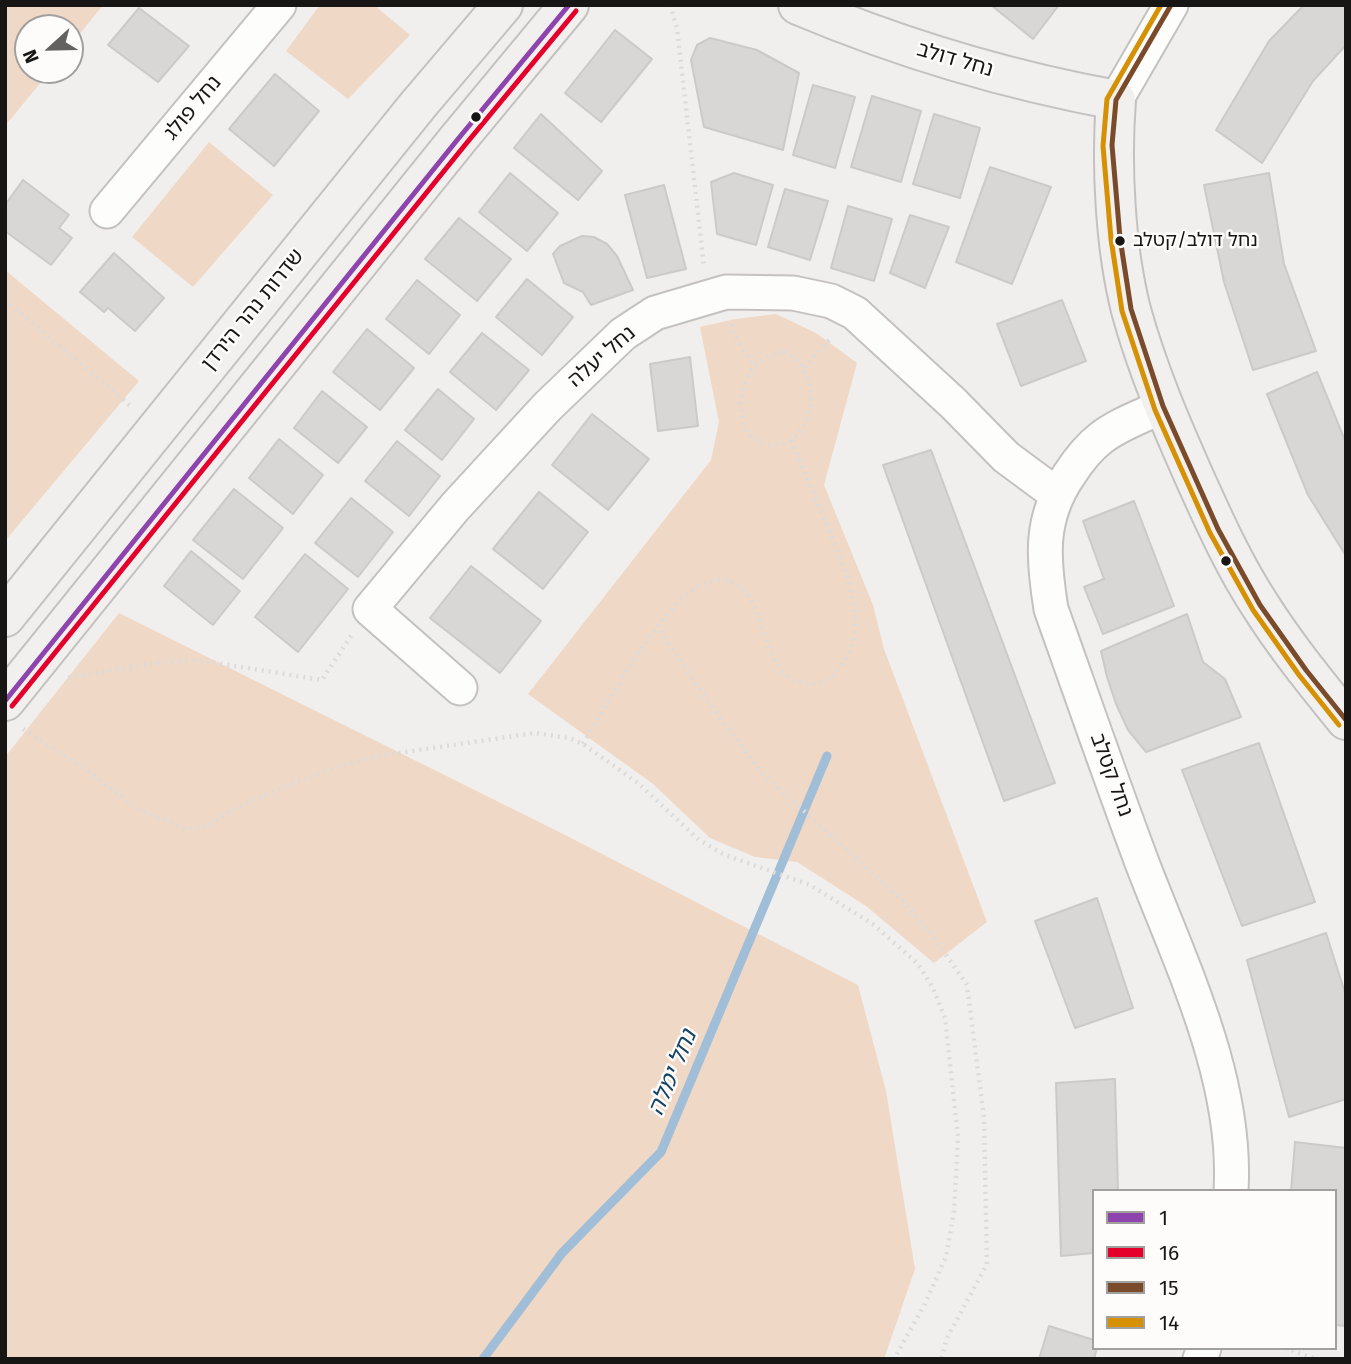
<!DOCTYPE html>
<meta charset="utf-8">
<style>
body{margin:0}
#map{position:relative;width:1351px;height:1364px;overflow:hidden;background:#f1efed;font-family:"Fira Sans",sans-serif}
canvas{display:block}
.frame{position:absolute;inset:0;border:7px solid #181615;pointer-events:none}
.legend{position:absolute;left:1092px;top:1189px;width:245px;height:161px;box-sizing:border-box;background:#fefcfb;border:2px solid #a2a09f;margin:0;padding:9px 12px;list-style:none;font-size:21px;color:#181615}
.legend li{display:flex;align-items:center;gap:14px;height:35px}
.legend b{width:35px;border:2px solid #a2a09f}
.north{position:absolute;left:14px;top:14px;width:70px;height:70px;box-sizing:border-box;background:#fefcfb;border:2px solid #a2a09f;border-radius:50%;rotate:248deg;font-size:19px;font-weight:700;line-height:28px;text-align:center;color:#181615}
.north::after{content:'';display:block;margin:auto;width:24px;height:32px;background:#646261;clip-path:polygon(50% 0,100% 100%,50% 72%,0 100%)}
</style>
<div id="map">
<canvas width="1351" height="1364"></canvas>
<div class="frame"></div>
<ul class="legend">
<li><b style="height:9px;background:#8e44ad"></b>1</li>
<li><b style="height:9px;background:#e4002b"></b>16</li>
<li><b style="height:9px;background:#7a4b2a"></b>15</li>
<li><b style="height:9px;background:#d69003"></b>14</li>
</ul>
<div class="north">N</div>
</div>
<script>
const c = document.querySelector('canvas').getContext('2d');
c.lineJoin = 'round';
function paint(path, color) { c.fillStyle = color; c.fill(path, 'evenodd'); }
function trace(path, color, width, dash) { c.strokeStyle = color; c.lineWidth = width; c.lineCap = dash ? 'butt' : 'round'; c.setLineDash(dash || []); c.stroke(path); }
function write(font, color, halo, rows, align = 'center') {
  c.font = font + ' "Fira Sans","Noto Sans Hebrew",sans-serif'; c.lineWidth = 5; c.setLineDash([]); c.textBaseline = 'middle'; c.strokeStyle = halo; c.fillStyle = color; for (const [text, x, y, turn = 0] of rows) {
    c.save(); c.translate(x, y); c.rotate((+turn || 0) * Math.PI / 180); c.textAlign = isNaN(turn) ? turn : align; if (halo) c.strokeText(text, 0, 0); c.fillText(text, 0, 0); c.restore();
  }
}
const green = new Path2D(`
 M5 5H103L70 46V28H28V70H51L5 126Z
 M320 5H374L410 35 348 99 286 51Z
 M209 142 273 195 193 287 132 237Z
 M5 270 139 381 5 541Z
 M776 314 816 333 857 363 824 485 873 605 884 649 987 922 934 963 866 906 797 862 755 857 710 838 653 784 528 694 711 460 719 422 700 327 735 319Z
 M119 613 565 835 858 985 886 1091 915 1269 884 1359H5V757Z`);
const stream = new Path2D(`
 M483 1359 562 1253 661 1152 827 756`);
const building = new Path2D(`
 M991 5H1059L1033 39Z
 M1304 5H1346V45L1313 81 1262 163 1216 130 1269 41Z
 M139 8 189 46 158 82 108 45Z
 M615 30 652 59 601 122 565 93Z
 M710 38 757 50 799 73 783 150 704 127 691 60 697 45Z
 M275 74 319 111 274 166 229 129Z
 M813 85 855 97 835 168 793 155Z
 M872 96 921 111 901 182 851 167Z
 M541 114 602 171 578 200 514 148Z
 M934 114 980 128 960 198 913 184Z
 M990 167 1051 187 1012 284 956 262Z
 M510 173 558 213 527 251 479 212Z
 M734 173 773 185 756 245 717 234 711 182Z
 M1269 173 1284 264 1316 351 1253 370 1224 282 1204 185Z
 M23 180 69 215 59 228 72 238 51 265 5 231V205Z
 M664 185 686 269 647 278 625 195Z
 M785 189 828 201 810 260 768 247Z
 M848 206 892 219 874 281 831 268Z
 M910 215 949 227 925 288 890 273Z
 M459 218 511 259 477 301 425 259Z
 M582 236 594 237 607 244 617 256 633 290 591 305 583 292 564 283 553 254 560 246Z
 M114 253 164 298 135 331 108 308 104 312 80 292Z
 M527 279 573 317 542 355 496 317Z
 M417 280 460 315 429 354 386 319Z
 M1062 300 1086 361 1021 386 997 324Z
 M367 329 414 368 380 410 333 372Z
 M482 333 529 370 496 410 450 372Z
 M690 357 698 426 658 431 650 364Z
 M1317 372 1346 443V556L1308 495 1267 394Z
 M438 389 474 419 442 460 405 430Z
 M322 391 367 427 338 463 294 428Z
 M592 414 649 459 608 510 552 465Z
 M279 439 323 475 293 514 249 478Z
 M397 441 440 476 409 516 365 481Z
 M931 450 1055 783 1004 801 883 465Z
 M234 489 283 528 243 579 193 540Z
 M539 492 588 532 543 589 493 549Z
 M351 498 393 532 358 577 315 543Z
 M1134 501 1174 606 1103 634 1084 587 1104 579 1083 521Z
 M191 551 240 591 213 625 164 586Z
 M305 554 348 589 298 652 255 617Z
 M471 566 541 621 500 673 430 618Z
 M1187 614 1203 662 1225 679 1241 717 1146 752 1128 730 1116 704 1107 677 1101 651Z
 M1259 743 1315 902 1242 926 1182 770Z
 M1097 898 1133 1008 1075 1028 1035 921Z
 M1326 933 1346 996V1099L1289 1117 1247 960Z
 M1115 1079 1118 1191H1094V1253L1061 1256 1056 1083Z
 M1295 1142 1346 1148V1326L1335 1325V1191H1291Z
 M1049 1326 1094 1340V1348H1097L1094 1359H1039Z`);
const path = new Path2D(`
 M670 5 677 28 704 267
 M5 300 133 408
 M732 324 733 332 754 367
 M784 352C828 371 815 454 766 444 733 437 736 385 755 366 764 357 773 354 784 352Z
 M804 367 832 337
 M791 440C802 466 813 492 824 519 843 563 877 631 835 673 825 684 810 686 796 681 762 668 765 598 736 584 704 569 674 604 658 627L706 699 762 773 901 899 935 939 967 985 984 1118 987 1264 947 1338 941 1359
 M68 678 147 664 198 660 322 680 353 633
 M23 729 90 772 138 809 186 829 208 826 234 809 274 791 327 770 378 756 535 733 569 738 583 744 638 783 699 840 725 855 810 885 874 925 918 964 933 988 945 1018 958 1137 954 1211 946 1257 924 1306 894 1359
 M583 744 636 655 658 627
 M1285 1348 1316 1359`);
const street = new Path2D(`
 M1116 100 1171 5
 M107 211 279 5
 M1163 406C1143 416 1119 424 1101 438 1088 448 1078 461 1069 475 1039 519 1043 559 1051 609 1081 693 1110 777 1141 860 1180 963 1238 1078 1231 1191
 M460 688 370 609 455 507 547 407 623 334 655 313 726 292 793 293 831 301 855 313 953 403 1006 457 1056 494
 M1200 1359 1204 1348`);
const secondary = new Path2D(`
 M798 5C900 48 1007 80 1116 100 1111 164 1115 247 1131 310 1147 369 1172 427 1197 483 1216 525 1235 567 1260 605 1285 645 1316 683 1346 720
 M5 617 418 105 503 5
 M5 701 458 139 569 5`);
const bus1 = new Path2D(`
 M5 701 458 139 569 5`);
const bus2 = new Path2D(`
 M12 706 465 145 576 11`);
const bus3 = new Path2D(`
 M1171 5 1116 100 1112 145 1120 238 1131 309 1163 406 1218 529 1260 605 1306 670 1346 720`);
const bus4 = new Path2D(`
 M1161 5 1107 99 1103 146 1111 239 1122 311 1155 410 1210 533 1253 610 1299 675 1339 725`);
const markers = [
 [476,117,6,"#181615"],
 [1120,241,6,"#181615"],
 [1226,561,6,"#181615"]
];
const busNames = [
 ["נחל דולב/קטלב",1133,241]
];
const streetNames = [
 ["נחל דולב",955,60,16],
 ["נחל פולג",193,108,-50],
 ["שדרות נהר הירדן",253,310,-51],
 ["נחל יעלה",602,357,-41],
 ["נחל קטלב",1111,775,70]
];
const waterNames = [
 ["נחל ימלה",673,1073,-67]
];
paint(green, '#efd8c5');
trace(stream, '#a1bed8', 9);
paint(building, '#d8d7d5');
trace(building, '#cccac8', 2);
trace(street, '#c4c2c1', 37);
trace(secondary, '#c4c2c1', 42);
trace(path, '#dcdbdb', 4.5, [2, 5]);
trace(street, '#fdfdfc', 33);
trace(secondary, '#f2f0ee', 38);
trace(bus1, '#8e44ad', 5);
trace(bus2, '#e4002b', 5);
trace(bus3, '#7a4b2a', 5);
trace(bus4, '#d69003', 5);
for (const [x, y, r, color] of markers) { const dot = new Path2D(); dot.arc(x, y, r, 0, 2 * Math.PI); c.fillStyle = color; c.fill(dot); trace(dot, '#fefcfb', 2.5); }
write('19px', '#181615', '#fefcfb', busNames, 'left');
write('21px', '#181615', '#fefcfb', streetNames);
write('italic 23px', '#134367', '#fefcfb', waterNames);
</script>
